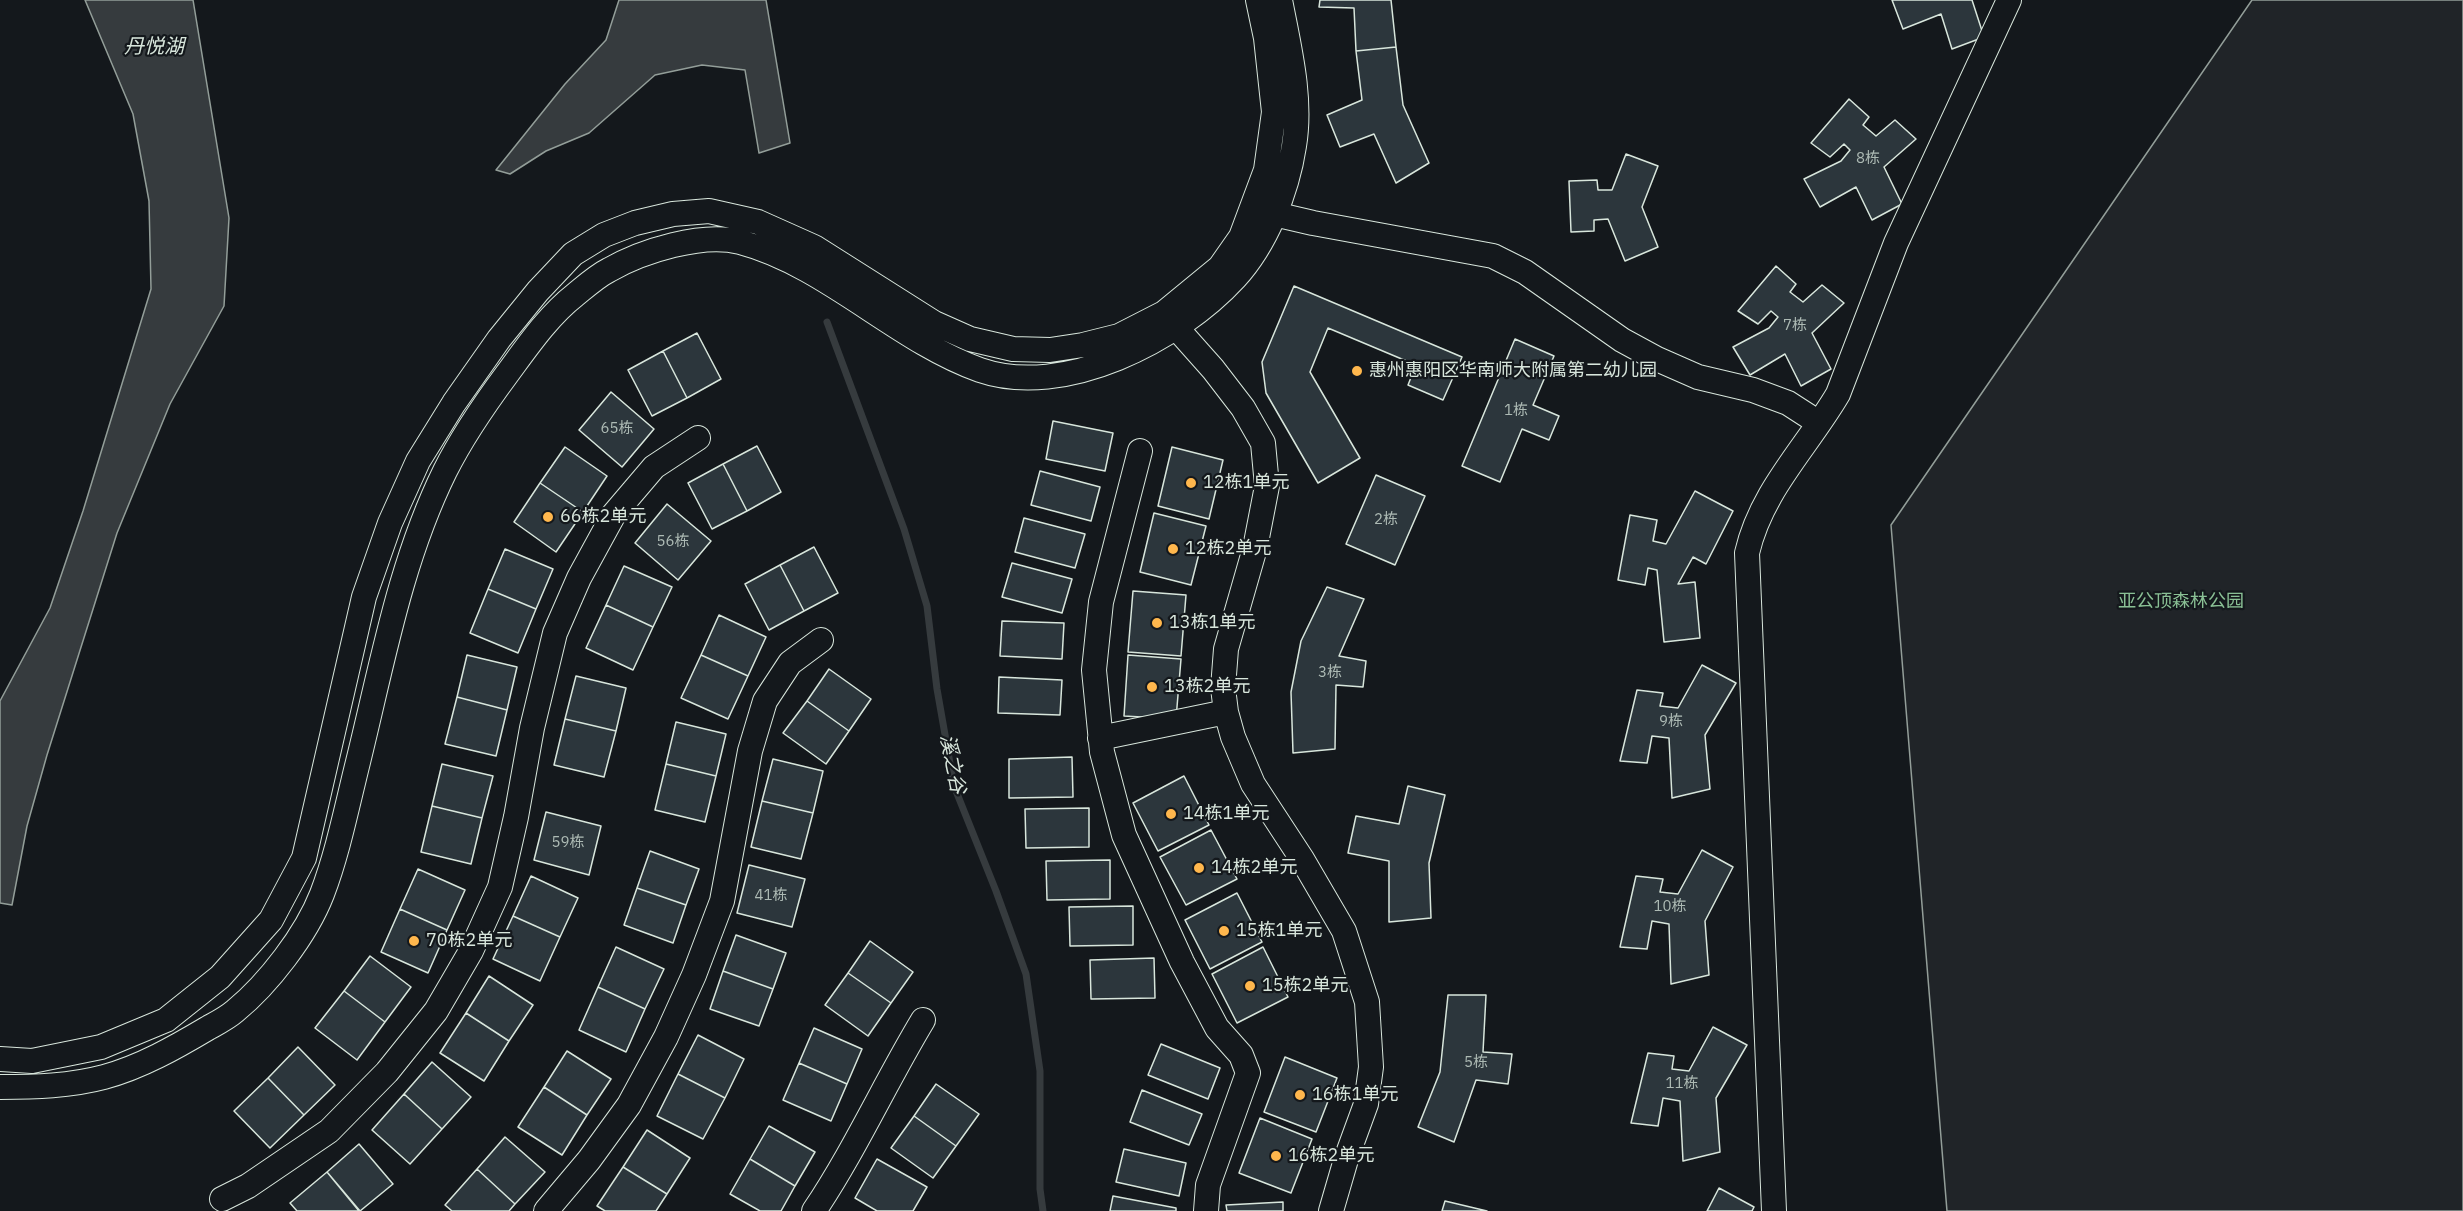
<!DOCTYPE html>
<meta charset="utf-8">
<style>
body{margin:0}
canvas{display:block;background:#14181c}
</style>
<canvas width="2463" height="1211"></canvas>
<script>
const c = document.querySelector('canvas').getContext('2d');
c.lineJoin = 'round';
function paint(path, color) { c.fillStyle = color; c.fill(path, 'evenodd'); }
function trace(path, color, width, dash) { c.strokeStyle = color; c.lineWidth = width; c.lineCap = dash ? 'butt' : 'round'; c.setLineDash(dash || []); c.stroke(path); }
function write(font, color, halo, rows, align = 'center') {
  c.font = font + ' "IBM Plex Sans","Noto Sans SC",sans-serif'; c.lineWidth = 4.5; c.setLineDash([]); c.textBaseline = 'middle'; c.strokeStyle = halo; c.fillStyle = color; for (const [text, x, y, turn = 0] of rows) {
    c.save(); c.translate(x, y); c.rotate((+turn || 0) * Math.PI / 180); c.textAlign = isNaN(turn) ? turn : align; if (halo) c.strokeText(text, 0, 0); c.fillText(text, 0, 0); c.restore();
  }
}
const green = new Path2D(`
 M2252 0H2463V1211H1947L1891 525Z`);
const water = new Path2D(`
 M85 0H193L229 218 224 306 170 404 117 533 47 755 27 826 12 905 0 903V701L50 608 83 511 151 289 149 201 133 114Z
 M619 0H766L790 143 759 153 745 70 702 65 655 75 589 133 546 151 510 174 496 170 565 84 606 40Z`);
const stream = new Path2D(`
 M827 322 904 529 927 606 937 689 954 786 996 891 1026 974 1040 1071V1189L1043 1211`);
const building = new Path2D(`
 M1320 0H1391L1396 47 1356 51 1354 8 1319 7Z
 M1892 0H1972L1984 37 1952 49 1941 14 1903 29Z
 M1396 47 1403 105 1429 163 1396 183 1374 134 1340 147 1327 115 1362 100 1356 51Z
 M1849 99 1869 117 1863 125 1876 136 1895 120 1916 139 1884 167 1902 204 1872 220 1856 187 1820 207 1804 179 1841 161 1850 150 1844 144 1830 157 1811 143Z
 M1626 154 1658 166 1642 207 1658 247 1625 261 1608 219 1594 220V231L1571 232 1569 181 1597 180 1598 190H1612Z
 M1776 266 1796 284 1790 292 1803 302 1822 285 1844 303 1812 333 1831 369 1801 386 1785 354 1750 375 1733 347 1769 328 1778 317 1771 311 1758 324 1738 311Z
 M1294 286 1462 357 1443 400 1408 385 1416 365 1328 328 1310 372 1360 458 1318 483 1266 393 1262 362Z
 M697 333 721 379 687 398 663 351Z
 M1515 339 1554 356 1533 405 1559 416 1549 440 1522 429 1500 482 1462 466Z
 M663 351 687 398 652 416 628 370Z
 M611 392 654 429 622 467 579 430Z
 M1053 421 1113 433 1105 471 1046 459Z
 M757 446 781 492 747 511 723 464Z
 M565 447 607 476 583 512 540 483Z
 M1172 447 1223 460 1209 519 1158 506Z
 M723 464 747 511 712 529 688 483Z
 M1040 471 1100 487 1091 521 1031 505Z
 M1376 475 1425 496 1395 565 1346 544Z
 M540 483 583 512 556 552 514 522Z
 M1695 491 1733 511 1706 564 1693 557 1678 584 1695 582 1700 638 1664 642 1657 570 1648 568 1645 585 1618 580 1630 515 1657 520 1653 541 1666 544Z
 M667 504 711 541 678 580 635 543Z
 M1154 513 1206 526 1191 585 1140 572Z
 M1024 518 1085 534 1075 568 1015 552Z
 M814 547 838 593 804 611 780 565Z
 M505 549 553 569 536 609 488 589Z
 M1012 563 1072 579 1062 613 1002 597Z
 M780 565 804 611 769 630 745 584Z
 M624 566 672 587 653 627 606 605Z
 M1327 587 1364 599 1339 656 1366 661 1363 687 1336 685 1335 749 1293 753 1291 692 1301 641Z
 M488 589 536 609 518 653 470 633Z
 M1133 591 1186 595 1181 656 1128 652Z
 M606 605 653 627 633 670 586 648Z
 M719 615 766 637 748 676 701 655Z
 M1002 621 1064 623 1062 659 1000 656Z
 M467 655 517 667 507 710 457 697Z
 M701 655 748 676 728 719 681 698Z
 M1128 655 1181 659 1176 719 1124 716Z
 M1702 665 1736 683 1705 735 1710 789 1672 798 1669 738 1652 736 1647 763 1620 761 1637 690 1663 693 1660 706 1678 708Z
 M829 669 871 699 849 731 807 701Z
 M576 676 626 688 616 731 565 719Z
 M999 677 1062 680 1060 715 998 713Z
 M457 697 507 710 496 756 445 744Z
 M807 701 849 731 826 764 783 733Z
 M565 719 616 731 604 777 554 765Z
 M676 722 726 734 716 776 666 764Z
 M1072 757 1073 797 1009 798V759Z
 M773 759 823 771 813 813 762 801Z
 M442 764 493 776 482 818 432 806Z
 M666 764 716 776 705 822 655 810Z
 M1184 776 1209 825 1158 851 1133 803Z
 M1408 786 1445 795 1429 863 1431 918 1389 922V861L1348 853 1356 816 1399 824Z
 M762 801 813 813 801 859 751 847Z
 M432 806 482 818 471 864 421 852Z
 M1089 808V847L1026 848 1025 809Z
 M546 812 601 826 589 875 534 860Z
 M1211 830 1237 879 1186 905 1160 857Z
 M1702 850 1733 867 1705 921 1709 975 1671 984 1669 924 1652 921 1647 949 1620 947 1636 876 1663 879 1660 892 1678 894Z
 M650 851 699 869 686 905 637 888Z
 M1110 860V899L1047 900 1046 861Z
 M749 865 805 879 792 927 737 913Z
 M418 869 465 890 447 930 400 909Z
 M531 876 578 898 560 937 513 916Z
 M637 888 686 905 673 943 624 925Z
 M1237 893 1262 942 1210 969 1185 920Z
 M1133 906V945L1070 946 1069 907Z
 M400 909 447 930 428 973 381 952Z
 M513 916 560 937 540 981 493 959Z
 M736 935 786 953 773 989 723 971Z
 M870 941 913 972 891 1003 848 973Z
 M616 947 664 969 645 1009 598 987Z
 M1263 947 1288 997 1237 1023 1212 974Z
 M370 956 411 987 385 1022 344 991Z
 M1154 958 1155 998 1091 999 1090 960Z
 M723 971 773 989 759 1026 710 1009Z
 M848 973 891 1003 868 1036 825 1005Z
 M489 976 533 1005 509 1041 466 1013Z
 M598 987 645 1009 626 1052 579 1030Z
 M344 991 385 1022 357 1060 315 1028Z
 M1448 995H1486L1483 1052 1512 1054 1508 1084 1476 1080 1454 1142 1418 1127 1440 1072Z
 M466 1013 509 1041 484 1081 440 1053Z
 M1713 1027 1747 1045 1716 1098 1720 1152 1683 1161 1680 1101 1663 1098 1658 1126 1631 1123 1648 1053 1674 1056 1672 1069 1689 1071Z
 M814 1028 862 1049 847 1084 799 1063Z
 M698 1035 744 1059 725 1098 678 1074Z
 M1161 1044 1220 1068 1208 1099 1148 1075Z
 M298 1047 335 1085 304 1115 268 1078Z
 M567 1051 611 1079 587 1115 544 1087Z
 M1285 1057 1337 1078 1316 1132 1264 1112Z
 M432 1062 471 1097 442 1129 404 1094Z
 M799 1063 847 1084 831 1121 783 1100Z
 M678 1074 725 1098 703 1139 657 1116Z
 M268 1078 304 1115 270 1148 234 1111Z
 M936 1084 979 1114 956 1146 914 1116Z
 M544 1087 587 1115 562 1155 518 1127Z
 M1142 1090 1202 1114 1189 1145 1130 1122Z
 M404 1094 442 1129 410 1164 372 1130Z
 M914 1116 956 1146 933 1178 891 1148Z
 M1260 1118 1312 1139 1291 1193 1239 1173Z
 M769 1126 815 1152 795 1186 750 1159Z
 M647 1130 690 1158 667 1194 623 1167Z
 M505 1137 545 1172 515 1204 477 1169Z
 M359 1144 393 1184 360 1211 327 1172Z
 M1124 1149 1186 1163 1179 1196 1116 1182Z
 M750 1159 795 1186 781 1211H760L730 1194Z
 M877 1159 927 1187 913 1211H877L855 1198Z
 M623 1167 667 1194 656 1211H605L597 1206Z
 M477 1169 515 1204 509 1211H452L445 1205Z
 M327 1172 359 1211H297L290 1203Z
 M1719 1188 1754 1207 1752 1211H1707Z
 M1113 1196 1176 1208V1211H1110Z
 M1445 1201 1487 1211H1442Z
 M1283 1202V1211H1227L1226 1205Z`);
const minor = new Path2D(`
 M1257 210 1313 223 1493 256 1525 272 1622 340 1657 359 1698 377 1753 390 1788 403 1819 423
 M1165 315 1213 369 1243 408 1263 443 1267 486 1255 548 1226 649 1223 688 1226 712 1233 737 1253 784 1302 859 1344 931 1367 1002 1371 1067 1366 1104 1347 1156 1331 1211
 M1140 451 1101 602 1094 670 1102 752 1124 835 1182 962 1217 1028 1241 1055 1248 1073 1208 1185 1206 1211
 M1100 738 1226 712
 M0 1059 32 1061 101 1047 166 1020 220 977 271 920 304 858 364 597 390 523 418 461 454 403 499 339 538 291 573 254 604 235 635 223 673 214 709 211 758 222 814 247 934 323 970 339 1013 349 1050 350 1083 345 1119 336 1164 313 1220 267 1241 237 1266 170 1274 112 1266 38 1258 0
 M0 1087C35 1087 70 1086 104 1077 141 1067 176 1047 208 1028 217 1023 227 1018 235 1011 268 984 306 935 322 894 338 852 347 806 358 762 382 665 400 562 445 471 462 437 484 405 507 374 527 347 548 316 575 295 586 286 597 276 609 270 642 251 703 232 740 242 827 265 896 340 980 370 1064 399 1178 340 1235 278 1266 244 1287 192 1294 146 1302 98 1289 47 1280 0
 M222 1199 248 1186 329 1131 387 1072 436 1011 471 951 500 887 516 817 532 728 555 633 579 578 614 514 654 467 698 438
 M546 1211 589 1160 629 1105 666 1037 694 975 722 901 750 751 765 701 790 663 821 640
 M814 1211C855 1150 885 1083 923 1020
 M1774 1211 1747 553C1761 491 1807 447 1838 394L1896 243 2009 0`);
const markers = [
 [1357,371,6,"#ffb74d"],
 [1191,483,6,"#ffb74d"],
 [548,517,6,"#ffb74d"],
 [1173,549,6,"#ffb74d"],
 [1157,623,6,"#ffb74d"],
 [1152,687,6,"#ffb74d"],
 [1171,814,6,"#ffb74d"],
 [1199,868,6,"#ffb74d"],
 [1224,931,6,"#ffb74d"],
 [414,941,6,"#ffb74d"],
 [1250,986,6,"#ffb74d"],
 [1300,1095,6,"#ffb74d"],
 [1276,1156,6,"#ffb74d"]
];
const numberNames = [
 ["8栋",1868,159],
 ["7栋",1795,326],
 ["1栋",1516,411],
 ["65栋",617,429],
 ["2栋",1386,520],
 ["56栋",673,542],
 ["3栋",1330,673],
 ["9栋",1671,722],
 ["59栋",568,843],
 ["41栋",771,896],
 ["10栋",1670,907],
 ["5栋",1476,1063],
 ["11栋",1682,1084]
];
const poiNames = [
 ["惠州惠阳区华南师大附属第二幼儿园",1369,371],
 ["12栋1单元",1203,483],
 ["66栋2单元",560,517],
 ["12栋2单元",1185,549],
 ["13栋1单元",1169,623],
 ["13栋2单元",1164,687],
 ["14栋1单元",1183,814],
 ["14栋2单元",1211,868],
 ["15栋1单元",1236,931],
 ["70栋2单元",426,941],
 ["15栋2单元",1262,986],
 ["16栋1单元",1312,1095],
 ["16栋2单元",1288,1156]
];
const parkNames = [
 ["亚公顶森林公园",2181,602]
];
const waterNames = [
 ["丹悦湖",154,47],
 ["溪之谷",952,764,79]
];
paint(green, '#202428');
trace(green, '#939e99', 1.5);
paint(water, '#363b3e');
trace(water, '#939e99', 1.5);
trace(stream, '#363b3e', 7);
paint(building, '#2c363c');
trace(building, '#d8e6dc', 1.5);
trace(minor, '#d8e6dc', 26);
trace(minor, '#14181c', 24);
for (const [x, y, r, color] of markers) { const dot = new Path2D(); dot.arc(x, y, r, 0, 2 * Math.PI); c.fillStyle = color; c.fill(dot); trace(dot, '#14181c', 2); }
write('15px', '#adbab4', null, numberNames);
write('18px', '#d8e6dc', '#14181c', poiNames, 'left');
write('18px', '#8ac095', '#14181c', parkNames);
write('italic 20px', '#d8e6dc', '#14181c', waterNames);
</script>
